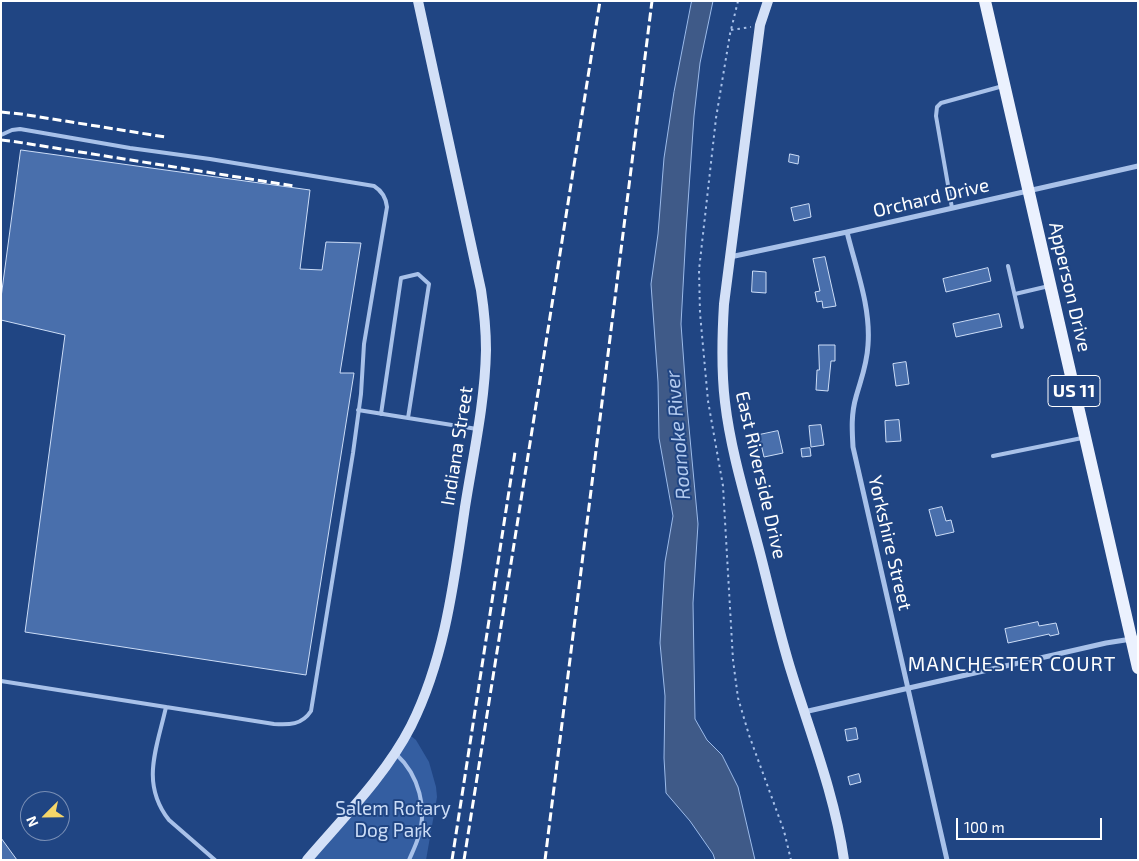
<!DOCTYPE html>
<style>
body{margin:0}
#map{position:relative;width:1139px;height:861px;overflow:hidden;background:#204583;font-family:"Exo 2",sans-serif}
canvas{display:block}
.frame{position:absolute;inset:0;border:2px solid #fff;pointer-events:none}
.north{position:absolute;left:20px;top:791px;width:50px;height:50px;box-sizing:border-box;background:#204583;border:1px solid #798fb5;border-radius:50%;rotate:247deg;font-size:14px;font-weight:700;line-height:20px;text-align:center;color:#fff}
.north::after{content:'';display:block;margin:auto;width:18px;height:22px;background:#f6d669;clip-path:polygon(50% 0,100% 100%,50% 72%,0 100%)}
.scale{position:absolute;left:956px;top:818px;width:146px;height:22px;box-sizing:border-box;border:2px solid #fff;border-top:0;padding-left:6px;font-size:15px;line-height:18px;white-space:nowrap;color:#fff;-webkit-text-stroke:4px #204583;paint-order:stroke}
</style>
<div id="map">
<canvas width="1139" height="861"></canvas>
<div class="frame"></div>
<div class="north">N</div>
<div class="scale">100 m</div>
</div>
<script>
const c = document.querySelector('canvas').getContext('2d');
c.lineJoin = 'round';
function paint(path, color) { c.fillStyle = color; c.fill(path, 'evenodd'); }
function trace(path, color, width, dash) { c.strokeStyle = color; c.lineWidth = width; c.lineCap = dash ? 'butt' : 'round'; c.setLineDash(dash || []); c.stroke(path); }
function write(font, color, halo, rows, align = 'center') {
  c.font = font + ' "Exo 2",sans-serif'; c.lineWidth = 4; c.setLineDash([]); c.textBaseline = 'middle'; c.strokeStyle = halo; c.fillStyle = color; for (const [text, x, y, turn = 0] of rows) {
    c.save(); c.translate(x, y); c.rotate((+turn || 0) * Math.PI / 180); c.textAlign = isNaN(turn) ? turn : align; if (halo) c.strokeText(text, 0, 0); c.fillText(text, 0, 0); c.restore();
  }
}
const green = new Path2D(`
 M407 733 416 740 429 762 436 787 437 797 426 860H307Z`);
const water = new Path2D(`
 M692 1H713L700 63 694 116 686 232 681 324 687 406 698 524 693 603 695 719 707 740 722 755 738 787 755 860H715L713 854 690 821 666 793 664 758 665 696 660 643 665 562 673 516 659 438 658 382 651 284 658 234 664 158 674 92Z`);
const building = new Path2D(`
 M21 150 310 190 300 269 322 270 326 242 361 243 340 373H354L306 675 25 632 65 335 1 320V298Z
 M790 154 799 156 798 164 789 162Z
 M809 204 811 217 794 221 791 208Z
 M825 257 836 306 823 308 822 301 817 302 815 292 820 291 813 259Z
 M988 268 991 281 946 292 943 279Z
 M753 271 766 272V293L752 292Z
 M999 314 1002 327 956 337 953 324Z
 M819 345H835V361H831L828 391 816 390 817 370H819Z
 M906 362 909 384 896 386 893 364Z
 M899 420 901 441 886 442 885 421Z
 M821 425 824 445 811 447 809 426Z
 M778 431 783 453 764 457 759 435Z
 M810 448 811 456 802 457 801 449Z
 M942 507 946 521 951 520 954 532 936 536 929 510Z
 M1038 622 1039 626 1056 623 1059 634 1050 636 1049 634 1008 643 1005 629Z
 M856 728 858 739 847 741 845 730Z
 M859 774 861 782 850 785 848 777Z
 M1 838 17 860H1Z`);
const path = new Path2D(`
 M738 1 730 34 716 118 699 270 700 313 708 401 723 486 733 660 738 698 749 735 784 831 791 860
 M731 30 751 27`);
const lane = new Path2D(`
 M1 135 12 130 20 129 130 148 210 159 374 186C382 191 386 197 387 207L364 344 361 394 353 453 311 711C302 725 289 725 274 724L1 681
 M952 208 936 116 937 107 941 103 1003 86
 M1008 266 1022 327
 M1015 294 1049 286
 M358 410 477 429
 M381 414 401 278 418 274 429 284 408 418
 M993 456 1082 438
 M166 707C157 748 140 783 169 820L215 860
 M396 754C419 775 428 809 418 838 416 845 412 853 409 860`);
const street = new Path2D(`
 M847 232C856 269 871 307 868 345 867 365 861 379 856 397 851 414 852 430 853 447L947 860
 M730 257 847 232 1138 166
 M804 712 1106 643 1138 638`);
const secondary = new Path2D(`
 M768 1 760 25 724 304C722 337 721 369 725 402 731 454 748 506 761 557 771 596 780 636 792 674 811 735 835 796 844 860
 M307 860C342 819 386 775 411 726 445 658 454 582 465 507 473 456 485 403 486 350 486 330 484 310 481 290L418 1`);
const primary = new Path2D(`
 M985 1 1138 668`);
const rail = new Path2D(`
 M1 112 21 114 165 137
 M1 140 11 141 294 186
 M452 860 515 452
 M464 860 600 1
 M545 860 652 1`);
const shields = [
 [1074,391,52]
];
const shieldNames = [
 ["US 11",1074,391]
];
const streetNames = [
 ["Orchard Drive",931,198,-13],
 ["Apperson Drive",1070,287,77],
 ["Indiana Street",457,446,-81],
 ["East Riverside Drive",761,475,77],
 ["Yorkshire Street",890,543,77]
];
const parkNames = [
 ["Salem Rotary",393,809],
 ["Dog Park",393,831]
];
const waterNames = [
 ["Roanoke River",678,435,-95]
];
const neighbourhoodNames = [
 ["MANCHESTER COURT",1012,664]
];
paint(green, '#345ea1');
paint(water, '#3f5a88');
trace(water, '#9cbbea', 1);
paint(building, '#496fac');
trace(building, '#ccddf7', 1);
trace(path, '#a8c1e9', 2, [2.5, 4]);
trace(lane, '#a8c1e9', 4);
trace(street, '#a8c1e9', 5);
trace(secondary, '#d3e0f7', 10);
trace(primary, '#ebf1fe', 12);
trace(rail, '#fff', 3, [9, 4]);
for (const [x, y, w] of shields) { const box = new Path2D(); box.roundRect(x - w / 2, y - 15.5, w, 31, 4); c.fillStyle = '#204583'; c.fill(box); trace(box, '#fff', 1); }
write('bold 18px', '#fff', null, shieldNames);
write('19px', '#fff', '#204583', streetNames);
write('19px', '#ccddf7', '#204583', parkNames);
write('italic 20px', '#b3cbf0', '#204583', waterNames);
c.letterSpacing = '1px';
write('20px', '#fff', '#204583', neighbourhoodNames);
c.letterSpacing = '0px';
</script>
